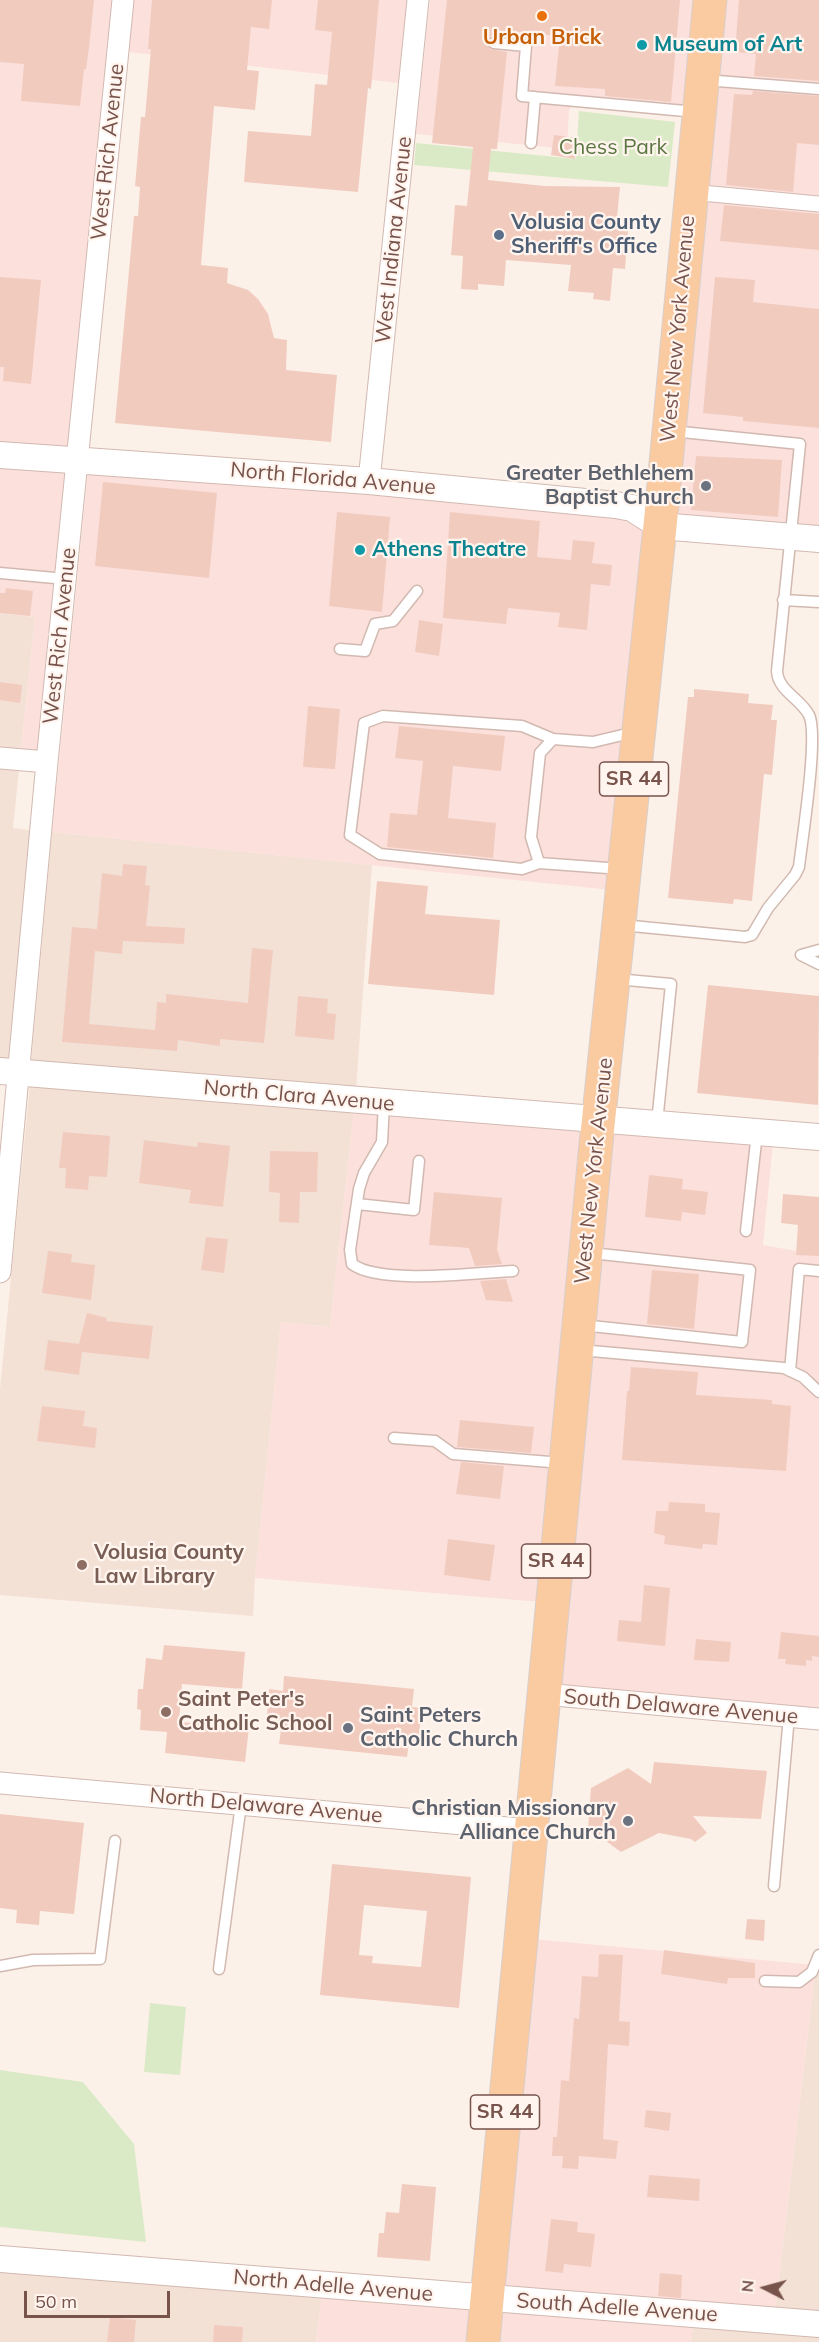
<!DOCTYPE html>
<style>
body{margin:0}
#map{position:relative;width:819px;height:2342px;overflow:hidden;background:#fcf1e8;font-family:Mulish,sans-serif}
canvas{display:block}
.north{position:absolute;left:735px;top:2258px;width:60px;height:60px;-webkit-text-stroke:4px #fff5ee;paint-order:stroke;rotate:276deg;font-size:16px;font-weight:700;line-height:24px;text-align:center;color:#77534c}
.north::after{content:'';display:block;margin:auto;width:21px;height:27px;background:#77534c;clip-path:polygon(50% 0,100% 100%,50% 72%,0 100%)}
.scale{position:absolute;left:24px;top:2291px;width:146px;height:27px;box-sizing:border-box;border:3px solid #77534c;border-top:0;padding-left:8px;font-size:18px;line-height:21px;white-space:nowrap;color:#77534c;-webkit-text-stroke:4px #fff5ee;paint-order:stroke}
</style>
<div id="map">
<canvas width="819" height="2342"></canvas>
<div class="north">N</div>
<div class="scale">50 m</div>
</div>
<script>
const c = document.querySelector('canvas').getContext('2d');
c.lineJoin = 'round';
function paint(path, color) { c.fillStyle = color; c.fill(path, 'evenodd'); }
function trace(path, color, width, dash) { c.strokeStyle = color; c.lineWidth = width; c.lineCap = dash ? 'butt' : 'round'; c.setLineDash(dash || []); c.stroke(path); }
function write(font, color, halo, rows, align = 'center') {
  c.font = font + ' Mulish,sans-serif'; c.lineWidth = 4.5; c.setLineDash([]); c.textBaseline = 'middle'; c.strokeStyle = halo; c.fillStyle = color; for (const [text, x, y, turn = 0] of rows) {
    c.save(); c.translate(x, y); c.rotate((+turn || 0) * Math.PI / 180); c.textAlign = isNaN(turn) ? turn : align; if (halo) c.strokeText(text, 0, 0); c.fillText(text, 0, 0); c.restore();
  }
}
const residential = new Path2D(`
 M0 613 35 617 21 750 0 748Z
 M0 768 19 770 13 828 30 830 9 1062 0 1061Z
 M52 832 372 865 356 1090 31 1064Z
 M30 1084 354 1110 330 1327 281 1322 255 1578 253 1616 0 1595V1389Z
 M816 1965H819V2314L775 2311Z
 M0 2269 322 2295 316 2342H0Z
 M693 2324 819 2334V2342H691Z`);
const commercial = new Path2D(`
 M0 0H112L67 448 0 445Z
 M134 0H407L398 83 129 52Z
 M430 0H699L685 120 682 115 576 103 569 110 567 149 416 134Z
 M721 0H819V529L672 517Z
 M0 465 65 468 37 751 21 750 35 617 0 613Z
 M88 470 368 491 627 517 648 531 611 890 52 832Z
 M354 1110 586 1129 541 1602 255 1578 281 1322 330 1327Z
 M609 1131 773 1143 763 1245 819 1255V1709L556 1685Z
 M532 1939 816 1965 775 2311 499 2289Z
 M322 2295 474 2307 471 2342H316Z
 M497 2309 693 2324 691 2342H494Z`);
const green = new Path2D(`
 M579 111 675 122 668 187 414 165 416 143 576 159Z
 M150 2003 186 2007 180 2075 144 2072Z
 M0 2070 83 2082 134 2144 146 2242 0 2227Z`);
const building = new Path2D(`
 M0 0H94L89 48 86 69H84L80 106 21 101 24 64 0 62Z
 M152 0H272L269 29 251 27 247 70 259 71 255 110 214 106 201 265 228 268 227 283 248 290 258 299 268 314 274 338 287 340 286 370 337 375 331 442 115 423 134 216H138L140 187 135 186 141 117H145L151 49H148Z
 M318 0H379L371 89 368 88 358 192 244 182 248 131 311 136 315 84 327 85 332 32 315 30Z
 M447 0H680L671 102 605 96V89L555 86 560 36 509 31 508 37 491 36 487 42 490 49 507 52 497 149H491L488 180 544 186 620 187 617 217 629 218 625 269 613 268 610 301 593 299 594 293 568 291 571 265 506 260 504 286 478 284V290L461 289 463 256 451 255 455 205 467 206 473 147 432 143Z
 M739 0H819V81L754 76 756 54 735 52Z
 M753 91 819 96V145L797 143 793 192 726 185 734 94 752 95Z
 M554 135 578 138 575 159 551 155Z
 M724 205 819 214V250L720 241Z
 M0 277 41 280 31 384 3 381 4 367H0Z
 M715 277 755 280 753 302 819 309V428L743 421V417L703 413Z
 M696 456 782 460 778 517 691 510Z
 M103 482 217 493 209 578 95 566Z
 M337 512 390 517 382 612 329 606Z
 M450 512 540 521 537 557 571 560 573 540 595 542 592 563 612 565 610 586 591 584 587 630 558 627 560 613 508 608 506 624 443 618Z
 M6 588 33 591 30 616 0 613V593H5Z
 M419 620 443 624 439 656 415 652Z
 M0 682 22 685 20 703 0 700Z
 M694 689 749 694 748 703 773 705 771 720H777L772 775 764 774 752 901 734 899 733 904 668 898 688 697H694Z
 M308 706 340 709 335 769 303 767Z
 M399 726 505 736 501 771 453 766 448 818 496 823 493 858 387 847 390 813 417 815 423 761 395 758Z
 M123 864 147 866 145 885 150 886 146 926 185 928 184 944 123 941 122 954 95 951 89 1024 155 1030 157 1002 166 1003V994L248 1003 252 948 273 950 264 1043 220 1039V1046L178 1040 177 1051 62 1042 72 927 97 929 102 873 122 876Z
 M377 881 428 886 425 914 500 920 494 995 368 984Z
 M708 985 819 996 818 1105 697 1093Z
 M298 996 328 999 327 1013 336 1014 334 1040 295 1036Z
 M63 1132 110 1136 107 1177 89 1176 88 1190 65 1188 66 1168H59Z
 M144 1140 197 1147 198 1142 230 1146 223 1207 189 1203 191 1190 139 1183Z
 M270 1151 318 1152 317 1192H300L299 1223 279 1222 280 1193 269 1192Z
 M649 1175 683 1179 682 1189 708 1192 705 1215 682 1212 681 1221 645 1217Z
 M434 1192 502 1198 497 1250 502 1264 475 1266 469 1248 429 1245Z
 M783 1194 819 1197V1256L796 1255 798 1225 781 1223Z
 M206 1237 228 1239 224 1273 201 1270Z
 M48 1251 72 1254 71 1262 95 1265 91 1300 42 1293Z
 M652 1270 699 1274 694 1329 647 1324Z
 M506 1279 513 1302 486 1300 480 1281Z
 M87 1313 107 1318 106 1321 153 1326 149 1359 82 1352 79 1375 44 1370 48 1340 79 1344Z
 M631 1367 698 1372 696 1395 772 1400V1404L791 1406 786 1471 622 1460 627 1391H629Z
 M42 1406 85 1411 83 1426 97 1428 95 1448 37 1441Z
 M460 1420 534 1427 531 1453 457 1447Z
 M461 1462 504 1466 500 1499 456 1494Z
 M669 1502 705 1504V1512L720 1513 717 1545 703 1544 702 1549 664 1544 665 1536 654 1533 656 1511H668Z
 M448 1539 495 1545 490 1581 444 1575Z
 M644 1585 670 1588 665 1646 617 1641 619 1620 641 1622Z
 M781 1632 819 1636V1657L812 1656V1661L806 1660V1666L785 1664 786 1659H778Z
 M696 1639 731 1642 729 1662 694 1660Z
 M164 1645 245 1652 242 1689 182 1684 179 1722 249 1728 245 1762 165 1753 167 1732 140 1730 141 1710 137 1709 138 1689H143L146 1658 162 1660Z
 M284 1676 414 1689 412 1707 422 1708 418 1743 409 1742 407 1757 279 1744 281 1730 266 1729 269 1689 283 1691Z
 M654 1762 767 1771 761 1819 693 1816 707 1833 695 1842 691 1839 659 1833 621 1852 588 1828 591 1788 628 1768 651 1784Z
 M0 1814 84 1823 74 1914 40 1911 39 1925 16 1923 17 1910 0 1908Z
 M332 1864 471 1877 459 2008 320 1995ZM364 1905 427 1911 421 1967 372 1963 373 1956 359 1955Z
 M747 1919 765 1920 764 1941 745 1939Z
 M664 1950 755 1963V1978H728L727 1984 661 1974Z
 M599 1954 623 1955 619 2021 630 2022 629 2046 608 2044 603 2139 618 2141 616 2159 579 2156 578 2169 562 2168 563 2156H552L553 2137H557L561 2080 569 2081 574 2018 579 2019 582 1976 598 1977Z
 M646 2110 671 2113 669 2131 644 2127Z
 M649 2175 700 2179 699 2201 647 2197Z
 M402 2184 436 2187 430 2261 377 2257 379 2233H384L386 2212 399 2213Z
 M551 2219 578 2222 577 2232 595 2234 591 2267 564 2264 563 2273 545 2271Z
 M660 2273 682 2275 681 2298 658 2296Z
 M110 2317 136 2320 134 2342H107Z
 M214 2325 243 2327 242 2342H213Z`);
const service = new Path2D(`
 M494 43 526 46 522 96 696 112
 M705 80 819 89
 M531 143 535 97
 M0 573 66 579
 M783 600 819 602
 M340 649 365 651 375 624 393 621 417 591
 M539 863 522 869 380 854 350 835 364 723 383 716 522 726 553 739
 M621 869 539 863 531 837 540 753 553 739 593 742 635 732
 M622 925 745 937 752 935 768 908 795 875 799 867C802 839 819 735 809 715 800 698 778 691 777 671L800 444 672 431
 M819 950 801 955 819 964
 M616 979 671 984 657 1123
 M384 1103 382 1142 364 1173 359 1189 350 1250 352 1264C380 1285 476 1273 513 1271
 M357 1204 414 1210 419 1161
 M746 1231 757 1133
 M582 1325 742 1342 750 1270 591 1253
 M580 1350 784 1368 803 1377 819 1392
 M790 1371 799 1269 819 1271
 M394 1438 435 1441 453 1454 562 1463
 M774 1886 789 1716
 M0 1966 33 1960 100 1959 115 1841
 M219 1969 241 1804
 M765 1981 799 1982 812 1972 819 1955`);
const pedestrian = new Path2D(`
 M691 192 819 204`);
const minor = new Path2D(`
 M369 481 418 0
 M0 758 47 762
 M0 1272 47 762 123 0
 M544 1694 819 1719
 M0 1783 531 1830`);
const tertiary = new Path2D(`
 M0 455 369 481 616 505 632 508 660 526 819 539
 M0 1071 819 1137
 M0 2259 819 2324`);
const primary = new Path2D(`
 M483 2342 596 1144 660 526 710 0`);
const markers = [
 [542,16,6,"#e8710a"],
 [642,45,6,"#0f9aa8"],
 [499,235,6,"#5c6f8a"],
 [706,486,6,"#6b7280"],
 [360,550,6,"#0f9aa8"],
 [82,1565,6,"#8d6e63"],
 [166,1712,6,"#8d6e63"],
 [348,1728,6,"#6b7280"],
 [628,1821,6,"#6b7280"]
];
const shields = [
 [634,779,69],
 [556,1561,69],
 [505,2112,69]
];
const shieldNames = [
 ["SR 44",634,779],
 ["SR 44",556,1561],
 ["SR 44",505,2112]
];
const foodNames = [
 ["Urban Brick",542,38]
];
const cultureNames = [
 ["Museum of Art",654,45],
 ["Athens Theatre",372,550]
];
const parkNames = [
 ["Chess Park",613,148]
];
const streetNames = [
 ["West Rich Avenue",108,152,-84],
 ["West Indiana Avenue",394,240,-84],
 ["West New York Avenue",678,329,-85],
 ["North Florida Avenue",333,479,5],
 ["West Rich Avenue",60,636,-84],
 ["North Clara Avenue",299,1096,5],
 ["West New York Avenue",594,1171,-84],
 ["South Delaware Avenue",681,1707,5],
 ["North Delaware Avenue",266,1806,5],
 ["North Adelle Avenue",333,2286,5],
 ["South Adelle Avenue",617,2308,4]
];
const serviceNames = [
 ["Volusia County",511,223],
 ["Sheriff's Office",511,247]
];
const worshipNames = [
 ["Greater Bethlehem",694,474],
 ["Baptist Church",694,498],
 ["Saint Peters",360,1716,"left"],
 ["Catholic Church",360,1740,"left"],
 ["Christian Missionary",616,1809],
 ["Alliance Church",616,1833]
];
const educationNames = [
 ["Volusia County",94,1553],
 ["Law Library",94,1577],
 ["Saint Peter's",178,1700],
 ["Catholic School",178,1724]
];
paint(residential, '#f4e1d6');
paint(commercial, '#fce0dc');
paint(green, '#dbeac6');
paint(building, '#f2cbbf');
trace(service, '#d1b9b0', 13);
trace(pedestrian, '#d1b9b0', 17);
trace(minor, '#d1b9b0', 23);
trace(tertiary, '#d1b9b0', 28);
trace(primary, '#d9cfcd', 35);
trace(service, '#fff', 10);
trace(pedestrian, '#fff', 15);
trace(minor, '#fff', 21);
trace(tertiary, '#fff', 26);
trace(primary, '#facaa1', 33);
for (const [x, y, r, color] of markers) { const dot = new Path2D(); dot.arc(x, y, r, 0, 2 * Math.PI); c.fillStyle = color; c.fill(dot); trace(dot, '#fff5ee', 2); }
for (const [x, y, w] of shields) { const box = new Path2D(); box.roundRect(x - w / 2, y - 17, w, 34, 4.5); c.fillStyle = '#fff5ee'; c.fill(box); trace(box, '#77534c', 1.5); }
write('bold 20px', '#77534c', null, shieldNames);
write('bold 21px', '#c56008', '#fff5ee', foodNames);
write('bold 21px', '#0d838f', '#fff5ee', cultureNames, 'left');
write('21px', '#5a7641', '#fff5ee', parkNames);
write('21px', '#77534c', '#fff5ee', streetNames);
write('bold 21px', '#4e5e75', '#fff5ee', serviceNames, 'left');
write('bold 21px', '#5b616d', '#fff5ee', worshipNames, 'right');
write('bold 21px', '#785e54', '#fff5ee', educationNames, 'left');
</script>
